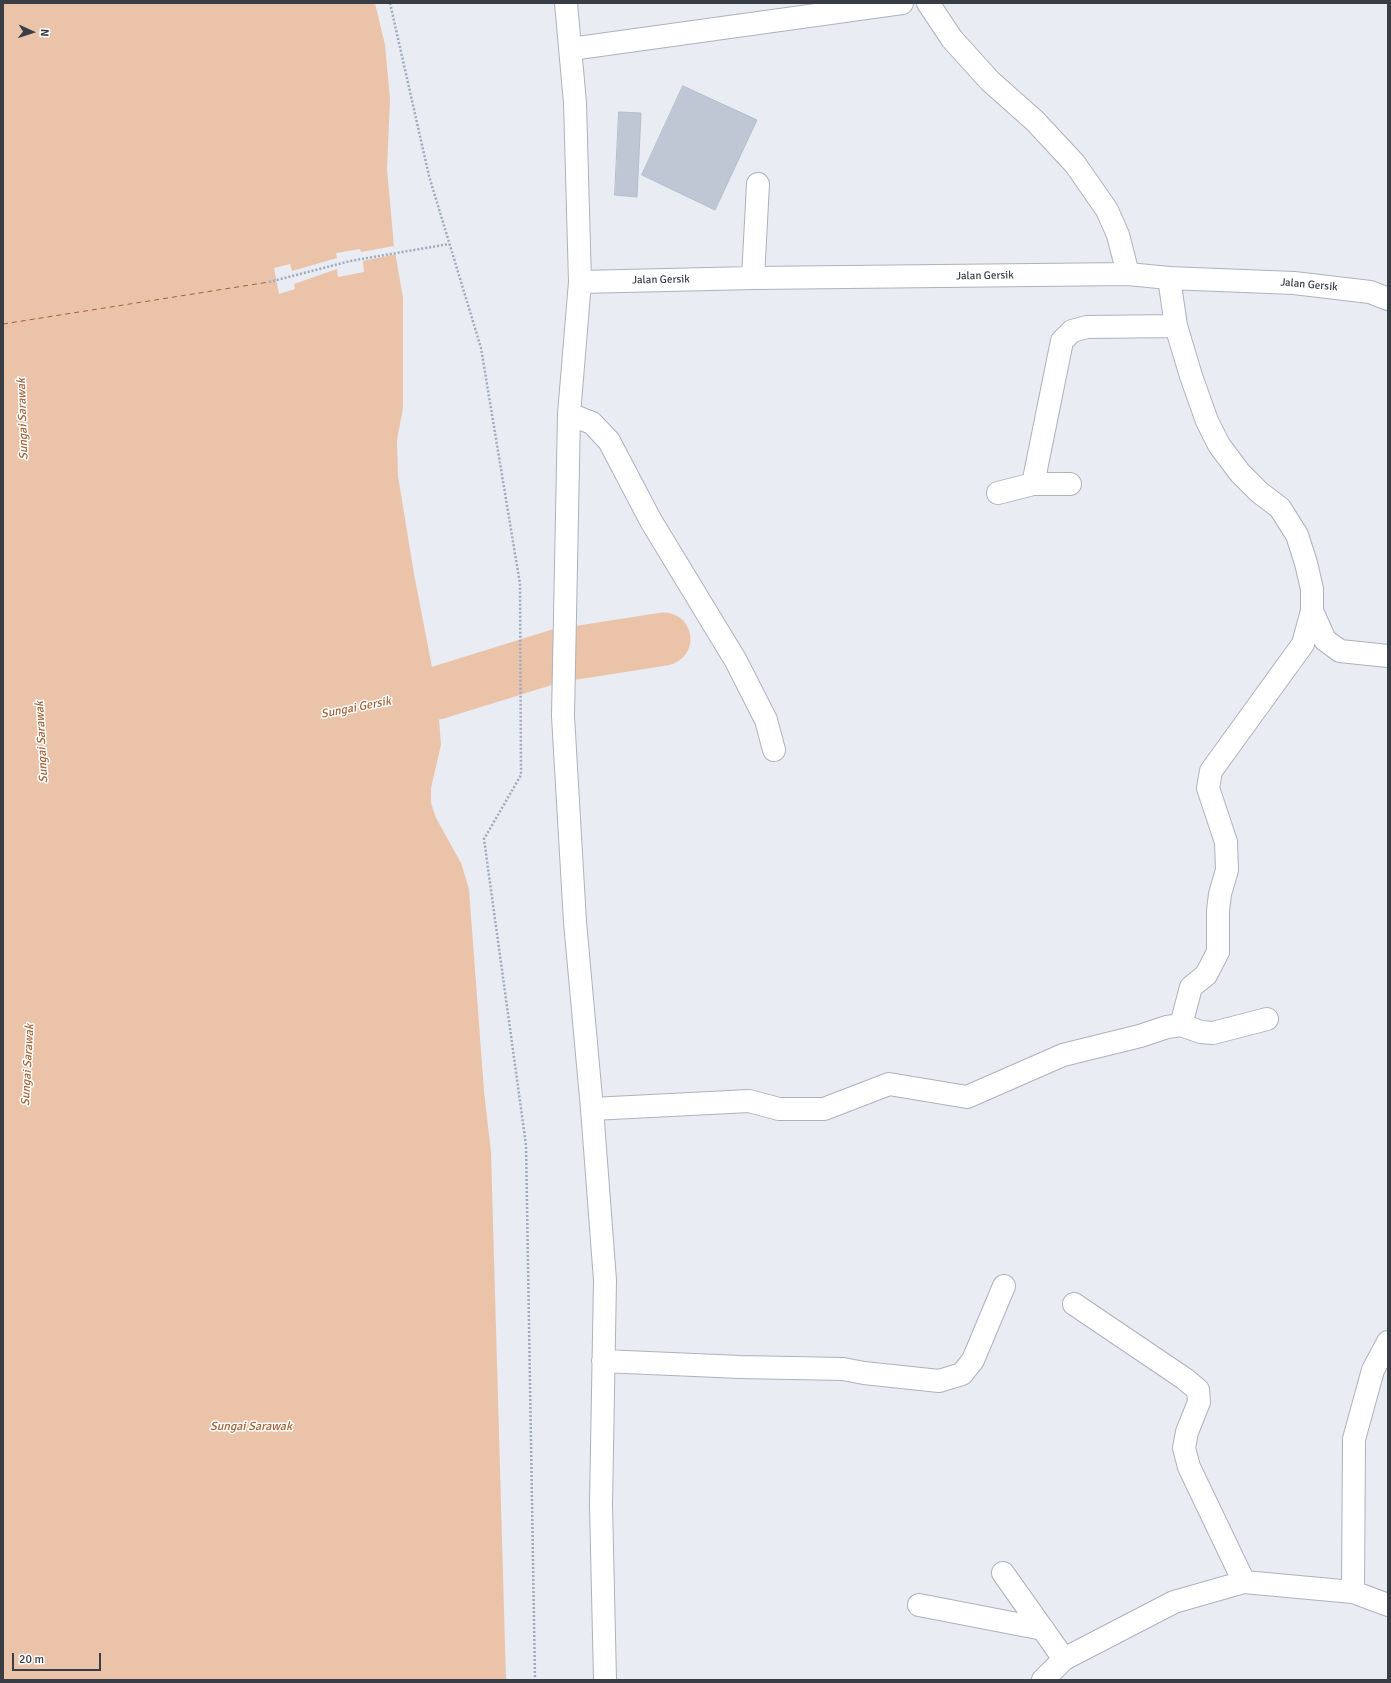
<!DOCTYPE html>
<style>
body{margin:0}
#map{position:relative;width:1391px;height:1683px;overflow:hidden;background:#e9ecf3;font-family:Signika,sans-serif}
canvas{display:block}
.frame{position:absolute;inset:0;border:4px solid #383d46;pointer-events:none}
.north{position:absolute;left:12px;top:12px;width:40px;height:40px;-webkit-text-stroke:3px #fff;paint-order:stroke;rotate:93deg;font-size:11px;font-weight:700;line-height:16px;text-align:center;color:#383d46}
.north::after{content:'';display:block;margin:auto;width:14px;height:18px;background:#383d46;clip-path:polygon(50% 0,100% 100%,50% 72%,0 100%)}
.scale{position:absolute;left:12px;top:1653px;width:89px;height:18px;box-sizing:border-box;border:2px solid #383d46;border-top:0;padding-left:5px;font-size:12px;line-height:14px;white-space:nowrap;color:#383d46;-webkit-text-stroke:3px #fff;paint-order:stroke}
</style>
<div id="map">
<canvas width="1391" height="1683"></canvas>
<div class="frame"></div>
<div class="north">N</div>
<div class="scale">20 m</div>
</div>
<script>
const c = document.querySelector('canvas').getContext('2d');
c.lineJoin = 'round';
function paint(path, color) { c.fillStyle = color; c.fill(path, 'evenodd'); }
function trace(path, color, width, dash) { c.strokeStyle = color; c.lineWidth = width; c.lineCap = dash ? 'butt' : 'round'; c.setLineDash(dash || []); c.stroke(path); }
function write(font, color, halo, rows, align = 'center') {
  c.font = font + ' Signika,sans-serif'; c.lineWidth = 3; c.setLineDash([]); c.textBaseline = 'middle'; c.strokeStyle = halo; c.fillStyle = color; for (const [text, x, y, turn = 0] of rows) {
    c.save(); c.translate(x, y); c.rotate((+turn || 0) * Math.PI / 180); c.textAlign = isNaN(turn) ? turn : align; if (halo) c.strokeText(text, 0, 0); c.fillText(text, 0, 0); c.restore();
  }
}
const water = new Path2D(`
 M3 3H375L385 45 390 99 387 169 394 246 403 298V408L397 440 398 476 414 574 437 693 441 745 431 788V803L436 818 461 863 469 889 484 1091 491 1152 506 1680H3Z`);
const pier = new Path2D(`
 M394 246 396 254 363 261 364 272 338 277 337 269 294 284 295 289 279 294 274 268 290 264 292 271 337 258 336 253 360 249 361 252Z`);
const river = new Path2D(`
 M366 706 437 693 556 656 664 639`);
const ferry = new Path2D(`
 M3 324 269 282`);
const building = new Path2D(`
 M683 86 757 120 715 210 642 175Z
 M619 112 641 113 637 197 615 195Z`);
const path = new Path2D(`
 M390 3 429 176 481 348 520 584 521 775 484 839 526 1145 535 1680
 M269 282 350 261 449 244`);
const minor = new Path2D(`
 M566 3 575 103 580 282 569 414 563 716 575 922 592 1109 605 1280 601 1505 605 1680
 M928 3 952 39 990 81 1035 121 1075 164 1107 210 1118 235 1128 274
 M571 49 902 3
 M753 278 758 184
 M1169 278 1176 326 1191 376 1207 421 1219 445 1240 473 1259 492 1280 508 1297 535 1306 563 1312 589V611L1325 640 1340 651 1388 656
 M580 282 753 278 1128 274 1169 278 1294 283 1370 292 1388 299
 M569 414 592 423 609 441 651 521 736 661 766 720 774 750
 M1033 484 1062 341 1072 331 1087 327 1176 326
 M998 493 1033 484H1070
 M1181 1025 1191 987 1206 975 1218 952V911L1220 894 1227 870 1226 842 1208 788 1211 771 1303 644 1312 611
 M592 1109 749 1101 779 1109H824L889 1084 967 1097 1063 1055 1140 1036 1167 1027 1181 1025 1201 1032 1213 1033 1267 1019
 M1074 1304 1185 1379 1198 1390 1199 1402 1187 1432 1184 1448 1189 1467 1244 1582
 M603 1361 740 1367 843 1369 864 1373 939 1381 962 1374 973 1360 1004 1286
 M1003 1573 1064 1659
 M1353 1592 1354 1439 1373 1370 1388 1342
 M919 1605 1043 1629
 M1043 1680 1064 1659 1174 1602 1244 1582 1353 1592 1388 1605`);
const streetNames = [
 ["Jalan Gersik",985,276,-1],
 ["Jalan Gersik",661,280,-1],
 ["Jalan Gersik",1309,285,5]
];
const waterNames = [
 ["Sungai Sarawak",23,419,-92],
 ["Sungai Gersik",356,708,-11],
 ["Sungai Sarawak",42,742,-93],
 ["Sungai Sarawak",28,1065,-87],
 ["Sungai Sarawak",251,1427]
];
paint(water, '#ebc3a9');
paint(pier, '#e9ecf3');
trace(river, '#ebc3a9', 53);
trace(ferry, '#a36336', 1, [5, 4]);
paint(building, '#bfc7d4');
trace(building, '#b2bece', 1);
trace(minor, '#acb2be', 24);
trace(path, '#9eaabf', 2.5, [2, 2]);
trace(minor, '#fff', 22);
write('11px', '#383d46', '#fff', streetNames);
write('italic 12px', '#a36336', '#fff', waterNames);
</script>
